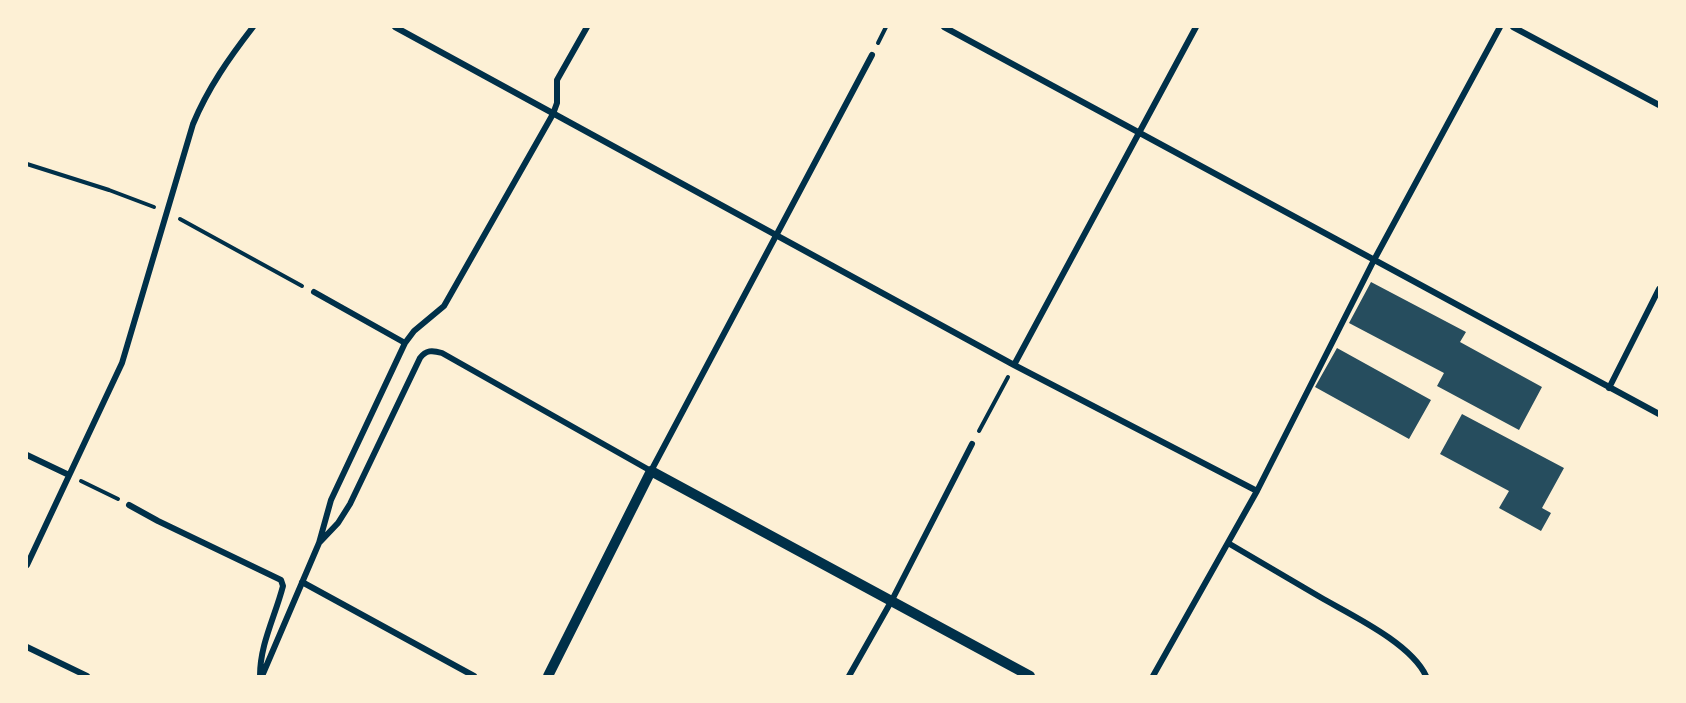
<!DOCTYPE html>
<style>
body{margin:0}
#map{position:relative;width:1686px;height:703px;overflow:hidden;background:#fdf0d5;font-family:"Playfair Display",serif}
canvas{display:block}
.frame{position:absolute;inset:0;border:28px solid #fdf0d5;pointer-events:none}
</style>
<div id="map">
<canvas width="1686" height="703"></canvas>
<div class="frame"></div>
</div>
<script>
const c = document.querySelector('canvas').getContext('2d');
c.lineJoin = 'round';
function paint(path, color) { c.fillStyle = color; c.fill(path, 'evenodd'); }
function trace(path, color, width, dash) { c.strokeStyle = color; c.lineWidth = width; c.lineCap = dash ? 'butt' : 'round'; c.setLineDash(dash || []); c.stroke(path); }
const building = new Path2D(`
 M1371 282 1466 332 1460 342 1542 387 1519 430 1437 386 1444 373 1349 323Z
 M1337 348 1431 400 1409 439 1315 387Z
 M1462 414 1564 468 1542 508 1551 513 1541 531 1499 508 1509 491 1440 454Z`);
const path = new Path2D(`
 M878 43 886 27
 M27 164 109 190 154 207
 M180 219 302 286
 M979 431 1008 377
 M81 481 118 499`);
const minor = new Path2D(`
 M395 27 1014 365 1257 491
 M944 27 1659 414
 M1513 27 1659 105
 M314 292 405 343
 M1014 365 1196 27
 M1609 388 1659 289
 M27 455 69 475
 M129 505 158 521 281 580 283 586C275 617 260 644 260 676
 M319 543 338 523 350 504 420 358C426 350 432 350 442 353L651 471 872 55
 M1228 543C1259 561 1289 579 1320 597 1351 615 1411 643 1426 676
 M27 565 122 363 193 124C208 88 229 58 253 27
 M302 582 474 676
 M27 647 87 676
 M262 676 319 543 331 500 405 343 414 331 444 306 553 114 557 103V80L587 27
 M849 676 892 600 972 444
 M1153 676 1257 491 1374 260 1500 27`);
const tertiary = new Path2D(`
 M548 676 651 471 1030 676`);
paint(building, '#264d5e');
trace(path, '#003049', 4);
trace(minor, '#003049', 6);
trace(tertiary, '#003049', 10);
</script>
